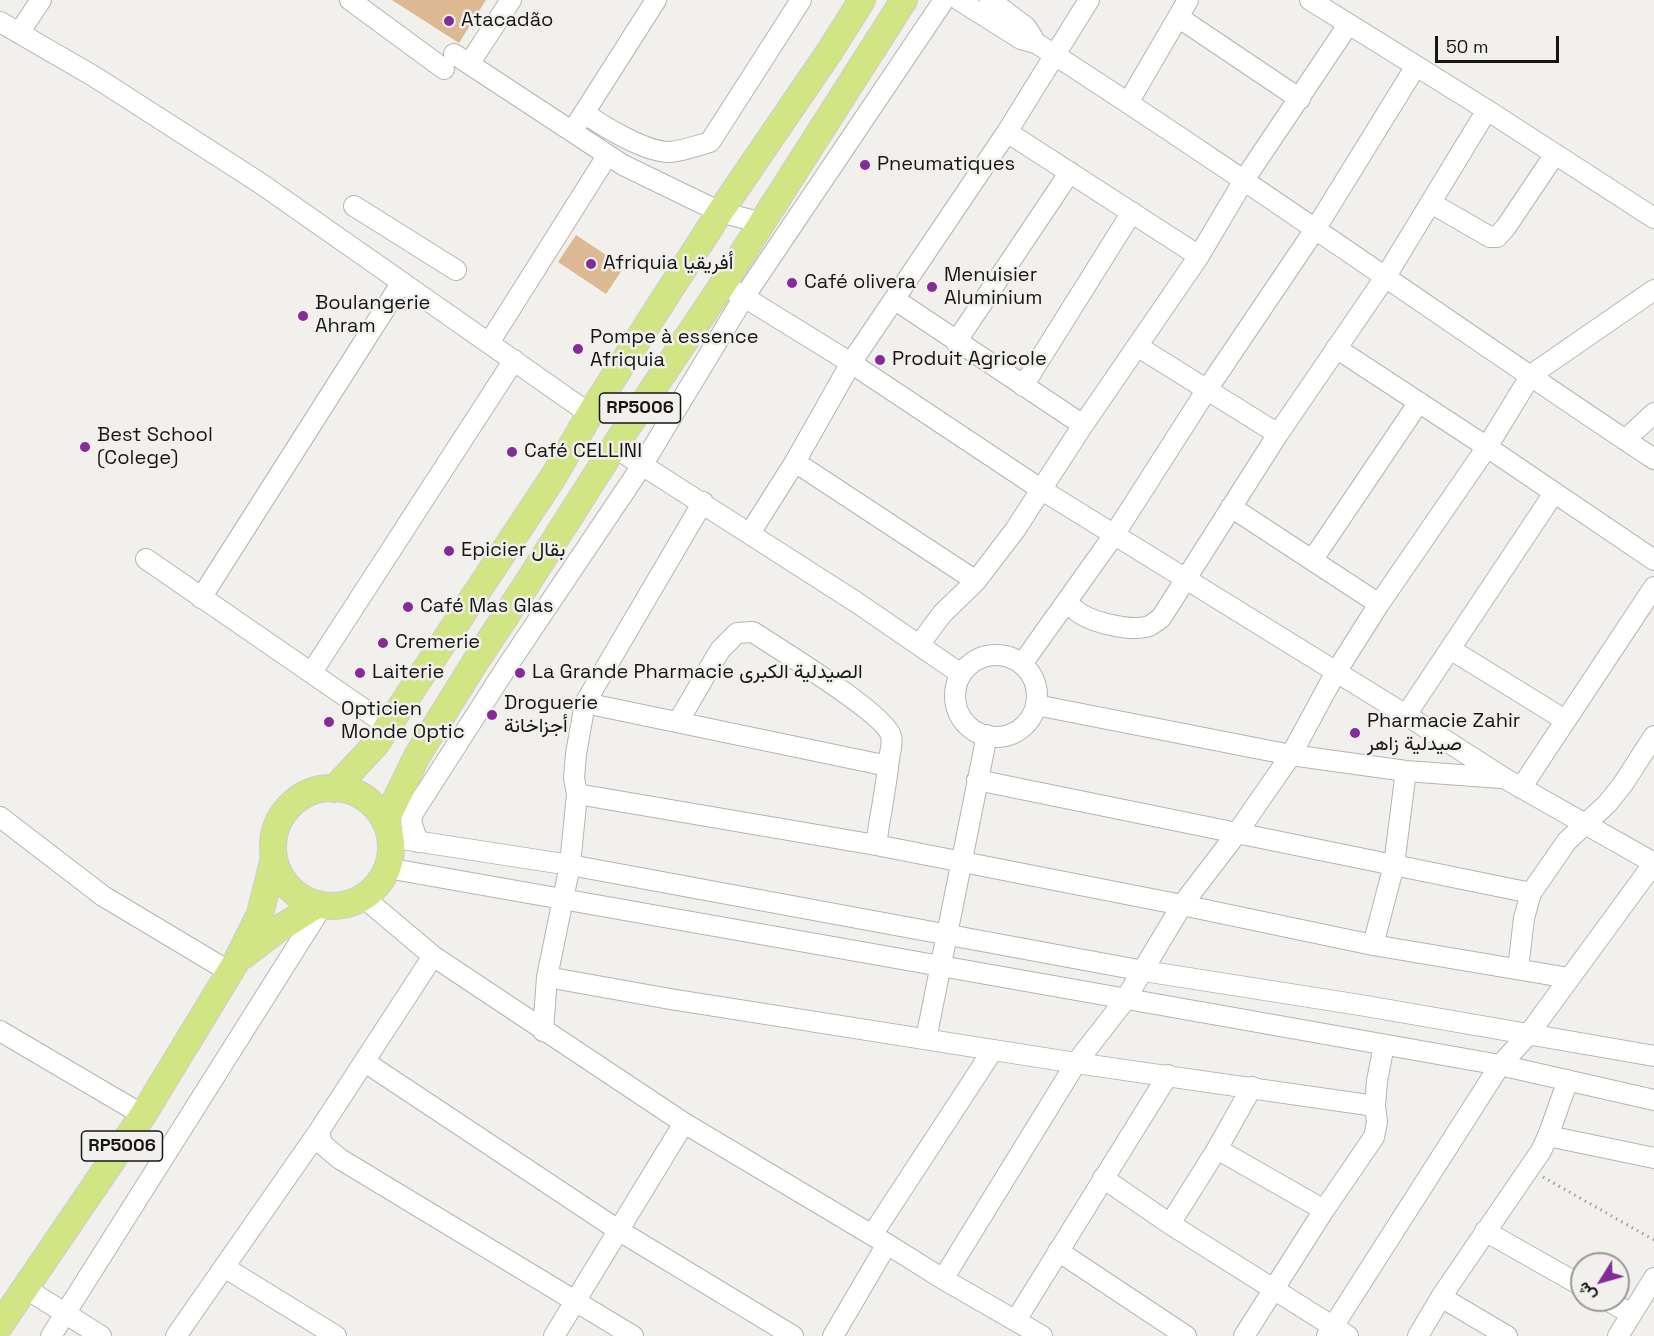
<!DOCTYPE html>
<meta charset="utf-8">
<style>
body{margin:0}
#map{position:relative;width:1654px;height:1336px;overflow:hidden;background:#f1f0ec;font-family:"Space Grotesk",Vazirmatn,sans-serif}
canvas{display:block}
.north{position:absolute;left:1570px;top:1252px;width:60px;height:60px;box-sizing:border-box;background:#f1f0ec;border:2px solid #9a9996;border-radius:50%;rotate:233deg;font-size:16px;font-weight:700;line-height:24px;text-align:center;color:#171615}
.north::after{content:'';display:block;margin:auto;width:21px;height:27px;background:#842b98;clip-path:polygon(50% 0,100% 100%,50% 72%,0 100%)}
.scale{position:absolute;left:1435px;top:36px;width:124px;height:27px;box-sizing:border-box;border:3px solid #171615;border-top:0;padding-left:8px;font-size:18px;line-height:21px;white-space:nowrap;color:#171615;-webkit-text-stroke:4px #f1f0ec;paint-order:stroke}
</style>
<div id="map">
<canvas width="1654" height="1336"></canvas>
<div class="north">ش</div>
<div class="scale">50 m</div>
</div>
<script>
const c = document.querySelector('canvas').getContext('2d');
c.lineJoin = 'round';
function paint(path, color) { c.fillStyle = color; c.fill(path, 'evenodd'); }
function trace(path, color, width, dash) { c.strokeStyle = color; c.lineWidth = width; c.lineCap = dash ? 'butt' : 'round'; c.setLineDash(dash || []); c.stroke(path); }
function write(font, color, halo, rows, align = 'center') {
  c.font = font + ' "Space Grotesk",Vazirmatn,sans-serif'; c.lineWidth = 5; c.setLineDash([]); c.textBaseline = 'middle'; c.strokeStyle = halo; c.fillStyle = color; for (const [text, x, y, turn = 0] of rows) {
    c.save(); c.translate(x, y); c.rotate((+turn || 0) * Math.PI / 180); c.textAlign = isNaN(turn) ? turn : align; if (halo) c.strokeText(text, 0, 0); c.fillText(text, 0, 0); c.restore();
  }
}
const building = new Path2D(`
 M392 0H486L459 43Z
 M576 235 624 267 606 294 558 262Z`);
const path = new Path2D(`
 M1543 1177 1654 1240`);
const minor = new Path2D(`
 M350 0 444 69
 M959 0 1021 39 1036 43C1245 177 1447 322 1654 459
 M990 0 1026 27 1033 38
 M1310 0 1487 110 1654 218
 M1178 17 1300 99
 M0 22 95 77 260 183 590 414
 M19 33 41 0
 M454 54 623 165 720 212 762 223
 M469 64 511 0
 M1128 103 1188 0
 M584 113C603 126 645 152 669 152 683 151 696 146 710 142L801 0
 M577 124 656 0
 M1007 132 1199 256
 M1431 203 1490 237H1497L1506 227 1555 154
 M354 206 456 270
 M723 284 851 363 1042 490 1406 715 1504 778 1654 863
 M894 299 1083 425
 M956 342 1070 172
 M489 343 607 156
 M1137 346 1278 434
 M1336 348 1487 447 1654 560
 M1023 386 1132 212
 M1625 440 1654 413
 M614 447 856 602 961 674
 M795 462 976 581
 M1231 507 1379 604
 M750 533 795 462 851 363 1007 132 1089 0
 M146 559 387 725
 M1313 559 1419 402
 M201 598 402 282
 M1066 603C1071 606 1076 611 1081 614 1095 623 1133 632 1149 626 1153 624 1158 620 1161 618L1278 434 1386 276 1487 110
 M919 645 942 614 976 581 1015 530 1083 425 1199 256 1244 180 1348 25
 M1450 649 1565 720
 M955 696a41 41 0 1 1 82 0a41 41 0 1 1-82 0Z
 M1022 664 1114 535 1206 391 1316 228 1416 66
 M312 672 514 360
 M585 703 888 766
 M1036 705 1291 755 1406 771 1501 778
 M1406 715 1554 493
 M678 722 720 650 737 633 753 632C777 648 886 714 891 736 893 743 890 752 889 759 886 788 880 816 876 845
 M977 780 1531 893
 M1521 788 1654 587
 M577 794 876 845 1182 905 1373 945 1569 978
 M0 817 103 896 230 972
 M389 837 570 865 1144 971 1360 1005 1654 1056
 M418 842 411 822 413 813 508 665 643 464 744 297 944 0
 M387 868 1500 1065 1654 1100
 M363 897 433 956 684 1123 887 1244 943 1279 1042 1336
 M1373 945 1394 865 1406 771
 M1518 969 1524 918 1531 893 1567 841 1607 804 1623 784 1654 736
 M547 977 670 999 1076 1063 1375 1106
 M0 1031 143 1115
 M543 1031 547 977 570 865 577 794 574 778 576 754 585 703 703 502
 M926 1039 987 735
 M365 1062 618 1230 793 1336
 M319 1131 322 1144 340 1159 633 1336
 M1548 1136 1654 1158
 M1217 1149 1324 1210
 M1103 1178 1170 1224 1348 1336
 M1170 1224 1217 1149 1252 1087
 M1485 1231 1582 1286
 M872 1235 993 1050
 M1058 1251 1186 1336
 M224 1267 336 1336
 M943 1279 1076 1063 1125 1000 1182 905 1237 833 1291 755 1336 672 1379 604 1487 447 1531 375 1654 290
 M25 1288 101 1336
 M1441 1297 1507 1336
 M1607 1300 1631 1314
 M1016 1320 1168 1075
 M51 1336 323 905
 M176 1336 319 1131 433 956
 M554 1336 684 1123
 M833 1336 887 1244
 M1244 1336 1324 1210 1374 1137 1377 1122 1375 1106 1377 1081 1384 1045
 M1327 1336 1500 1065 1528 1035 1654 863
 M1418 1336 1441 1297 1541 1151 1548 1136 1568 1080
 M1618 1336 1654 1278`);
const major = new Path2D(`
 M273 847a59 59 0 1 1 118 0a59 59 0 1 1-118 0Z
 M334 789 376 744 552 479 590 414 720 212 830 51 862 0
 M385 822 417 756 474 664 523 590 614 447 723 284 904 0
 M243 956 277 930 318 904
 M0 1325 143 1115 236 962 260 914 274 858`);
const markers = [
 [449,21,6,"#842b98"],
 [865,165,6,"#842b98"],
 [591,264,6,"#842b98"],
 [792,283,6,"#842b98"],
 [932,287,6,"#842b98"],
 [303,316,6,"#842b98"],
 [578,349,6,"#842b98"],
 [880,360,6,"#842b98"],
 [85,447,6,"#842b98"],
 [512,452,6,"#842b98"],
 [449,551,6,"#842b98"],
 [408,607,6,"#842b98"],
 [383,643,6,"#842b98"],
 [360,673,6,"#842b98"],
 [520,673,6,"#842b98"],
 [492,715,6,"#842b98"],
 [329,722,6,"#842b98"],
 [1355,733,6,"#842b98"]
];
const shields = [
 [640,408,81],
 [122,1146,81]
];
const shieldNames = [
 ["RP5006",640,408],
 ["RP5006",122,1146]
];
const poiNames = [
 ["Atacadão",461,21],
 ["Pneumatiques",877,165],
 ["Afriquia أفريقيا",603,264],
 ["Menuisier",944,276],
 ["Aluminium",944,299],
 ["Café olivera",804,283],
 ["Boulangerie",315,304],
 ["Ahram",315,327],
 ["Pompe à essence",590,338],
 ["Afriquia",590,361],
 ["Produit Agricole",892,360],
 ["Best School",97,436],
 ["(Colege)",97,459],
 ["Café CELLINI",524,452],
 ["Epicier بقال",461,551],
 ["Café Mas Glas",420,607],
 ["Cremerie",395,643],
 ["Laiterie",372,673],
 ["La Grande Pharmacie الصيدلية الكبرى",532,673],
 ["Droguerie",504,704],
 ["أجزاخانة",504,727],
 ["Opticien",341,710],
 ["Monde Optic",341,733],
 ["Pharmacie Zahir",1367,722],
 ["صيدلية زاهر",1367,745]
];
paint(building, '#dcb893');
trace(minor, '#b5b4b0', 22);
trace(major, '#ccc', 28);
trace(path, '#a09f9c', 3, [1.5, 4.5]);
trace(minor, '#fff', 20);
trace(major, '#d2e585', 26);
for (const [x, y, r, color] of markers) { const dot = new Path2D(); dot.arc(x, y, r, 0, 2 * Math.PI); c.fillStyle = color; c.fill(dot); trace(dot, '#f1f0ec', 2); }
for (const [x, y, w] of shields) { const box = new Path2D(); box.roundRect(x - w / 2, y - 15, w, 30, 4.5); c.fillStyle = '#f1f0ec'; c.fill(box); trace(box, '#171615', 1.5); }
write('bold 18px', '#171615', null, shieldNames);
write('20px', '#171615', '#f1f0ec', poiNames, 'left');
</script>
